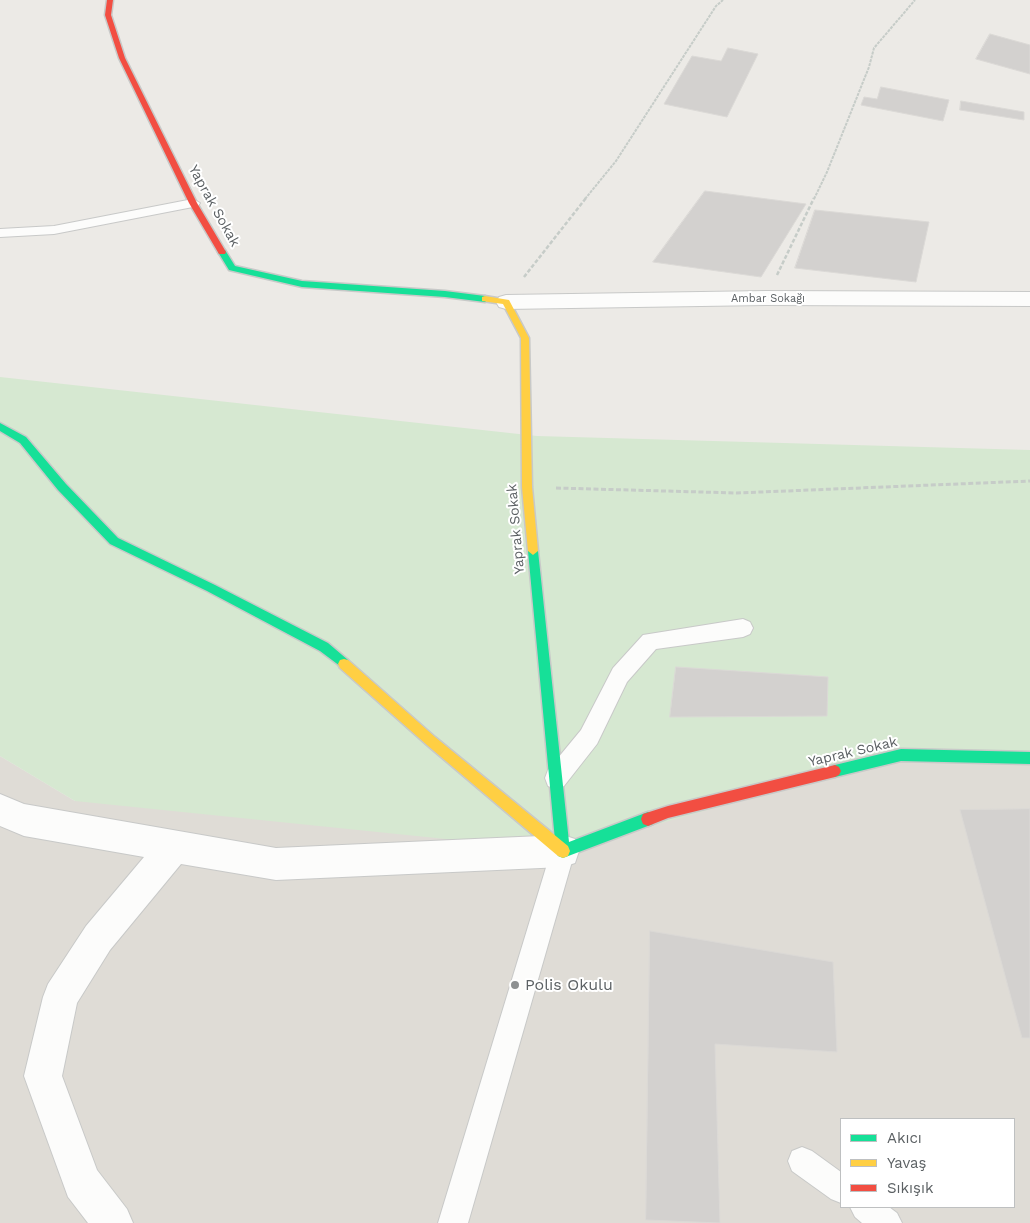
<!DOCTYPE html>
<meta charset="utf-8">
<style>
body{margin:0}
#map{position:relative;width:1030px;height:1223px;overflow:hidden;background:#eceae6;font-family:"Work Sans",sans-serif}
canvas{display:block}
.legend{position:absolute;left:840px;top:1118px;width:175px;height:90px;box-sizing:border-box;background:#fff;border:1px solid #bec0c1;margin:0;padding:6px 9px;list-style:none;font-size:15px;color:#5c6164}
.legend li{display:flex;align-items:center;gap:10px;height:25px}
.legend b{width:25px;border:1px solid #bec0c1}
</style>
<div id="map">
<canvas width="1030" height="1223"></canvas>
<ul class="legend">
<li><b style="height:6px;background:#16e098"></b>Akıcı</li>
<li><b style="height:6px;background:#ffcf43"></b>Yavaş</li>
<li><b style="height:6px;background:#f24e42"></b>Sıkışık</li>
</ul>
</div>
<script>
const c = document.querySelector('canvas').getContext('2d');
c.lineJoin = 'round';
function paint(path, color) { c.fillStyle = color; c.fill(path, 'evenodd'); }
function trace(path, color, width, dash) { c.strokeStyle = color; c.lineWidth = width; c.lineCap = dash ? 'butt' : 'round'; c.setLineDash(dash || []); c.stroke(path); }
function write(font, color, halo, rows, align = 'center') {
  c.font = font + ' "Work Sans",sans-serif'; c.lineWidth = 4; c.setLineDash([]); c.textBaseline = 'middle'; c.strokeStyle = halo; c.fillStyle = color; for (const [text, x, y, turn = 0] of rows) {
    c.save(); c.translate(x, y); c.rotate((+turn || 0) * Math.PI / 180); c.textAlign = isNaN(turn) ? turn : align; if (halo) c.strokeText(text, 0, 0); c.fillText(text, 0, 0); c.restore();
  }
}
const education = new Path2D(`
 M901 755 1030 758V1223H0V756L75 801ZM841 1119H1014V1207H841Z`);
const green = new Path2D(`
 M0 377 537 436 1030 450V758L901 755 563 851 75 801 0 756Z`);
const building = new Path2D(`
 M990 34 1030 45V74L976 59Z
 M728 48 758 54 727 117 664 104 692 56 721 61Z
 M881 87 949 100 943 121 861 105 864 97 877 99Z
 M961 101 1024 112V120L960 110Z
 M705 191 806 204 761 277 653 262Z
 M815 210 929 222 916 282 795 268Z
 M676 667 828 677 827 716 670 717Z
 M1030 809V1038H1022L960 810Z
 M650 931 833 962 837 1052 715 1044 720 1223 646 1220Z`);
const pathFar2 = new Path2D(`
 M585 199 616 161 716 6 723 0
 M814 199 827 172 869 67 874 48 915 0`);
const pathFar1 = new Path2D(`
 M777 275 814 198
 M524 277 586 198`);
const path = new Path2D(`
 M556 488 737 493 1030 481`);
const lane = new Path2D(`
 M193 199 200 203 198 206 54 234 0 237V229L54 226Z
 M743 619 750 622 753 628 750 634 743 637 656 649 627 682 597 744 564 786 556 789 548 786 545 778 548 770 581 730 613 668 643 635Z
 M563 839 571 843 575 851 468 1223H438L551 851 555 843Z
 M802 1147 812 1151 841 1172V1203L831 1199 792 1171 788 1161 792 1151Z
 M850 1207H889L897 1213 902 1223H862L855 1217Z`);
const street = new Path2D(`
 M766 291 1030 292V306L766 305 506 309 499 307 496 302 499 297 506 295Z
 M0 794 24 804 276 848 563 835 575 839 579 851 575 863 563 867 276 880 181 864 110 950 77 1003 62 1076 97 1170 127 1209 133 1223H88L68 1197 24 1076 43 997 48 984 86 926 144 857 24 836 0 826Z`);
const fast = new Path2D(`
 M219 250H225L235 266 302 281 445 291 485 296 489 299 485 302 445 297 302 287 229 270 218 252Z
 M0 423 26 437 66 484 118 538 215 585 328 643 348 660 350 664 348 668 344 669 320 651 207 591 110 544 58 490 20 443 0 431Z
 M533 547 538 551 569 842 648 812 653 814 655 819 653 824 563 858 558 856 556 851 528 551Z
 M901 749 1030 752V764L901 761 835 777 831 775 829 771 831 767 835 765Z`);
const slow = new Path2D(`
 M485 296 509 300 529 338 532 487 538 551 533 555 528 551 522 487 521 338 503 304 482 301V297Z
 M344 659 348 660 435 737 568 846 570 851 568 856 563 858 558 856 427 745 340 668 338 664 340 660Z`);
const jam = new Path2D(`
 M107 0H113L111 15 125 58 197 203 226 252 225 254H219L189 203 119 58 105 15Z
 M835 765 839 767 841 771 839 775 835 777 668 818 648 826 643 824 641 819 643 814 668 806Z`);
const markers = [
 [515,985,5,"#8e9192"]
];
const farStreetnames = [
 ["Ambar Sokağı",768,299]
];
const streetNames = [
 ["Yaprak Sokak",214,206,61],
 ["Yaprak Sokak",516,529,-95],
 ["Yaprak Sokak",853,752,-13]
];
const nearPoinames = [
 ["Polis Okulu",525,985]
];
paint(education, '#dfdcd6');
paint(green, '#d6e8d1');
paint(building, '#d3d1cf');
trace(building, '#dbd9d6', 1);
trace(lane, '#c8c9c8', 2);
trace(street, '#c8c9c8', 2);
trace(fast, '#c8c9c8', 3);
trace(slow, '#c8c9c8', 3);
trace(jam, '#c8c9c8', 3);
trace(pathFar2, '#c6ccc8', 2, [3, 1]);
trace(pathFar1, '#c6ccc8', 2.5, [4, 2]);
trace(path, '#c6ccc8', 3, [5, 2.5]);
paint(lane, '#fcfcfb');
paint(street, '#fcfcfb');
paint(fast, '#16e098');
paint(slow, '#ffcf43');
paint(jam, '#f24e42');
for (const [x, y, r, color] of markers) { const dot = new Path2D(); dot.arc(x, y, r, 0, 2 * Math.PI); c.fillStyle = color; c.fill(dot); trace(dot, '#fff', 2); }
write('11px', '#5c6164', '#fff', farStreetnames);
write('14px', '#5c6164', '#fff', streetNames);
write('16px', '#5c6164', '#fff', nearPoinames, 'left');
</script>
